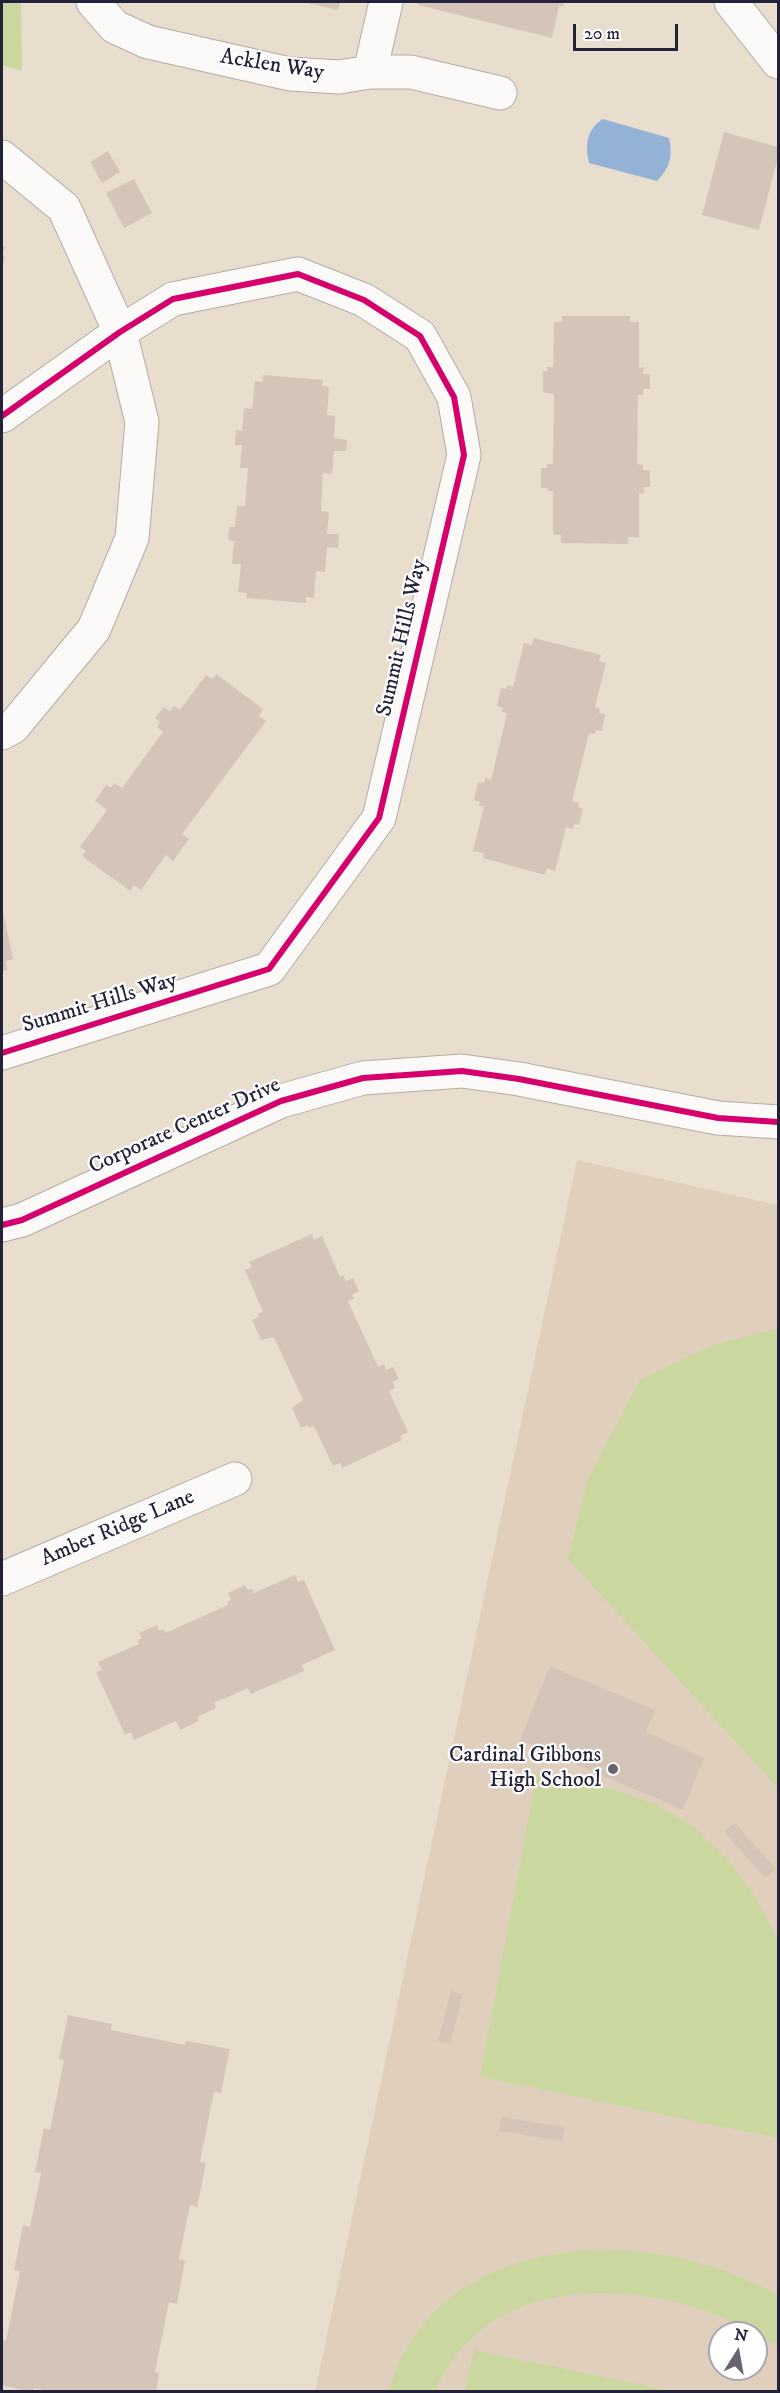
<!DOCTYPE html>
<style>
body{margin:0}
#map{position:relative;width:780px;height:2393px;overflow:hidden;background:#e9ddce;font-family:"IM FELL DW Pica",serif}
canvas{display:block}
.frame{position:absolute;inset:0;border:3px solid #22223b;pointer-events:none}
.north{position:absolute;left:708px;top:2321px;width:60px;height:60px;box-sizing:border-box;background:#fff;border:2px solid #a7a7b1;border-radius:50%;rotate:11deg;font-size:16px;font-weight:700;line-height:24px;text-align:center;color:#22223b}
.north::after{content:'';display:block;margin:auto;width:21px;height:27px;background:#68636e;clip-path:polygon(50% 0,100% 100%,50% 72%,0 100%)}
.scale{position:absolute;left:573px;top:24px;width:105px;height:27px;box-sizing:border-box;border:3px solid #22223b;border-top:0;padding-left:8px;font-size:18px;line-height:21px;white-space:nowrap;color:#22223b;-webkit-text-stroke:4px #fff;paint-order:stroke}
</style>
<div id="map">
<canvas width="780" height="2393"></canvas>
<div class="frame"></div>
<div class="north">N</div>
<div class="scale">20 m</div>
</div>
<script>
const c = document.querySelector('canvas').getContext('2d');
c.lineJoin = 'round';
function paint(path, color) { c.fillStyle = color; c.fill(path, 'evenodd'); }
function trace(path, color, width, dash) { c.strokeStyle = color; c.lineWidth = width; c.lineCap = dash ? 'butt' : 'round'; c.setLineDash(dash || []); c.stroke(path); }
function write(font, color, halo, rows, align = 'center') {
  c.font = font + ' "IM FELL DW Pica",serif'; c.lineWidth = 4.5; c.setLineDash([]); c.textBaseline = 'middle'; c.strokeStyle = halo; c.fillStyle = color; for (const [text, x, y, turn = 0] of rows) {
    c.save(); c.translate(x, y); c.rotate((+turn || 0) * Math.PI / 180); c.textAlign = isNaN(turn) ? turn : align; if (halo) c.strokeText(text, 0, 0); c.fillText(text, 0, 0); c.restore();
  }
}
const built = new Path2D(`
 M577 1160 778 1205V2391L315 2392ZM720 2333H756V2369H720Z`);
const green = new Path2D(`
 M2 2H21L22 71 2 65Z
 M778 1328V1788L568 1559 587 1481 640 1380 713 1345Z
 M537 1773 612 1789 657 1805 694 1827 730 1862 756 1898 778 1938V2138L480 2077Z
 M595 2250C661 2249 721 2264 778 2295V2347C678 2278 492 2258 435 2391H389C418 2294 499 2255 595 2250Z
 M474 2350 671 2391H465Z`);
const water = new Path2D(`
 M603 119 669 138C673 155 670 168 657 181L589 163C585 145 586 130 603 119Z`);
const building = new Path2D(`
 M303 2H340L338 10Z
 M419 2H564L563 7 559 6 552 38 418 5Z
 M724 132 778 147V157L759 230 702 215Z
 M108 151 120 172 102 183 90 162Z
 M134 179 152 213 124 228 106 193Z
 M2 246 5 247 2 256H5L2 268Z
 M562 316H630V322H639V368L644 367 643 374H650V389H643V395H638L637 464 643 465V470H650V487H644V493L639 494V537H628V544L561 543V535H553V491H547L548 488H541V468H547V464H553L554 394 543 392V371H548L547 367H553L554 322H562Z
 M263 375 323 380 322 386 329 387 327 415 335 416 334 438 347 440 346 451H334L332 474 323 473 321 511 329 512 327 534H339L338 548 327 547 325 572 316 571 314 598 306 597V603L246 598 247 593 238 592 241 564H232L234 541 228 540 229 527H235L237 506H245L248 468H240L242 445H235L236 430 242 431 244 408 252 409 255 381 263 382Z
 M534 638 601 655 599 661 606 663 595 707 600 709 599 713 605 714 602 731 596 730 595 734 589 733 572 801 579 803 578 807 583 809 579 825 574 824 573 829 566 827 555 871 547 868 545 875 483 858 484 853 473 851 484 806H479L480 802 474 800 478 782 484 783 485 778 491 780 507 713 502 712 503 708 497 706 501 688 506 689 508 685 513 687 524 643 532 645Z
 M216 674 263 709 259 716 266 721 182 834 189 839 173 861 166 855 141 890 134 885 130 891 82 856 86 851 80 847 107 810 95 801 106 785 111 788 114 783 122 788 163 732 157 727 160 722 155 718 164 707 170 711 174 706 180 710 206 675 212 679Z
 M2 907 13 959 6 961 7 970 2 971Z
 M312 1234 314 1240 322 1236 340 1277 343 1275 346 1281 353 1278 359 1291 352 1295 354 1299 348 1301 378 1367 384 1364 386 1370 393 1367 399 1379 393 1382 395 1388 389 1391 408 1432 400 1436 402 1440 342 1468 340 1463 333 1466 314 1426 309 1428 308 1425 301 1428 292 1408 303 1400 274 1337 261 1340 252 1320 259 1317 257 1314 263 1312 245 1270 252 1267 249 1262Z
 M295 1575 298 1582 304 1580 335 1650 302 1665 304 1671 251 1694 248 1688 214 1703 216 1708 197 1717 199 1721 180 1730 176 1721 134 1740 131 1732 125 1735 96 1672 102 1670 98 1662 139 1644 137 1640 142 1638 139 1633 157 1625 159 1631 164 1629 165 1633 228 1605 227 1602 231 1600 228 1593 245 1585 248 1590 252 1589 254 1593Z
 M550 1666 655 1710 646 1732 704 1758 683 1810 520 1740Z
 M735 1823 776 1869 765 1878 724 1832Z
 M451 1991 463 1994 450 2044 438 2041Z
 M68 2015 112 2024 111 2030 185 2045 186 2041 230 2049 221 2093 214 2092 200 2162 206 2163 197 2207 190 2205 179 2259 185 2260 177 2304 169 2302 155 2372 159 2373 156 2392H54L34 2388V2392H30L2 2385V2339L6 2341 20 2271 14 2270 23 2225 30 2227 41 2173 35 2172 44 2128 50 2130 64 2060 59 2059Z
 M502 2117 565 2127 562 2141 499 2131Z`);
const minor = new Path2D(`
 M93 2 115 27 148 42 290 74 339 77 370 72H411L500 93
 M731 2 778 62
 M370 72 386 2
 M2 157 64 208 120 332 142 422 132 538 94 629 13 727 2 733
 M2 416 120 332 173 299 298 274 364 300 420 336 454 397 464 455 379 818 269 969 2 1053
 M2 1579 235 1479`);
const tertiary = new Path2D(`
 M2 1225 22 1220 281 1101 363 1078 462 1071 519 1079 718 1118 778 1122`);
const cycleway = new Path2D(`
 M2 416 120 332 173 299 298 274 364 300 420 336 454 397 464 455 379 818 269 969 2 1053
 M2 1225 22 1220 281 1101 363 1078 462 1071 519 1079 718 1118 778 1122`);
const markers = [
 [613,1769,6,"#68636e"]
];
const streetNames = [
 ["Acklen Way",272,66,9],
 ["Summit Hills Way",403,638,-77],
 ["Summit Hills Way",100,1004,-17],
 ["Corporate Center Drive",185,1127,-24],
 ["Amber Ridge Lane",118,1529,-23]
];
const poiNames = [
 ["Cardinal Gibbons",601,1756],
 ["High School",601,1781]
];
paint(built, '#dfcfbc');
paint(green, '#cad8a0');
paint(water, '#94b2d6');
paint(building, '#d5c5b9');
trace(minor, '#b3aca5', 35);
trace(tertiary, '#b3aca5', 35);
trace(minor, '#fcfaf8', 33);
trace(tertiary, '#fcfaf8', 33);
trace(cycleway, '#d6006c', 6);
for (const [x, y, r, color] of markers) { const dot = new Path2D(); dot.arc(x, y, r, 0, 2 * Math.PI); c.fillStyle = color; c.fill(dot); trace(dot, '#fff', 2); }
write('22px', '#22223b', '#fff', streetNames);
write('22px', '#22223b', '#fff', poiNames, 'right');
</script>
